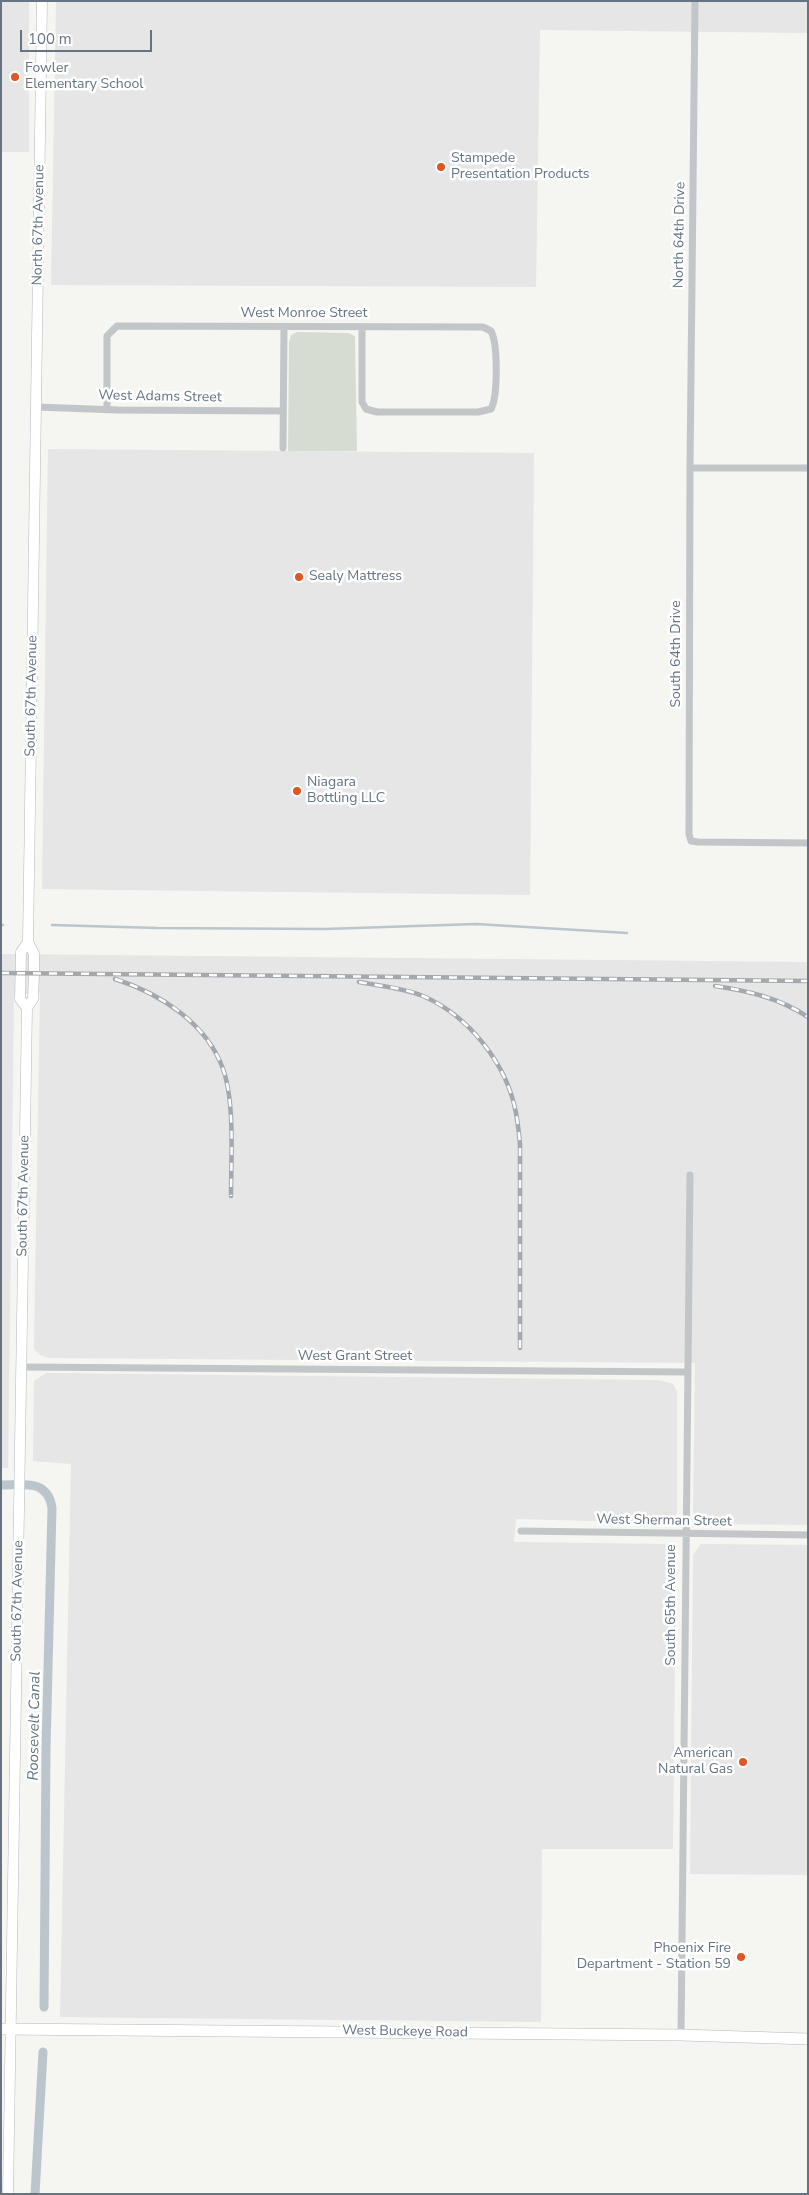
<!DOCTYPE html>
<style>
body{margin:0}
#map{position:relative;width:809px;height:2195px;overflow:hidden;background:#f5f5f1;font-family:"Nunito Sans",sans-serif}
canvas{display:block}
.frame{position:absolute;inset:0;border:2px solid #647482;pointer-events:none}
.scale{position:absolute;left:20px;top:30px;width:132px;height:22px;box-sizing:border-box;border:2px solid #647482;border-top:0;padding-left:6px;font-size:15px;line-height:18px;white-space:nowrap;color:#647482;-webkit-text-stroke:4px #fff;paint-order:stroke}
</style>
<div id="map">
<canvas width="809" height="2195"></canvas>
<div class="frame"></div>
<div class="scale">100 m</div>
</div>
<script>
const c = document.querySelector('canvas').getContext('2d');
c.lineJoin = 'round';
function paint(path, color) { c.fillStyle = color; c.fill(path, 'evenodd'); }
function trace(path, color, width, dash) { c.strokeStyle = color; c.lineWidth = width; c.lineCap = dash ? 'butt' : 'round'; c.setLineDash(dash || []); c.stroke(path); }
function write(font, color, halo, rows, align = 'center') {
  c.font = font + ' "Nunito Sans",sans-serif'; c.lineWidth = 5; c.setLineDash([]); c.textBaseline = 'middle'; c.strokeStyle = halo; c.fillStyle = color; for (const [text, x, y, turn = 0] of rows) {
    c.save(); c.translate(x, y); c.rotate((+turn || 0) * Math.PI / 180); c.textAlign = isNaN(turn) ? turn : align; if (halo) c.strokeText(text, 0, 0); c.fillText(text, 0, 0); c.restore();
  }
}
const built = new Path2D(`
 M1 1H29V152H1Z
 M56 1H808V33L540 30 536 287 51 285Z
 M48 449 534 453 530 895 42 889Z
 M1 954 808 962V1525L709 1524 701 1523 696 1518 693 1512 695 1363 48 1358 40 1355 34 1349V1345L40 993 14 995 8 1468H1Z
 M46 1373 659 1380 673 1384 677 1391V1513L673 1521 669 1523 516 1519 514 1542 665 1544 676 1552 673 1849H542L541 2022 60 2017 71 1464 33 1461 34 1381Z
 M701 1544 808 1545V1875L690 1874 693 1555Z`);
const green = new Path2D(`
 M297 332 348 333 355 336 357 451H288L289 342 291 335Z`);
const stream = new Path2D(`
 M1 925H3
 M52 925 157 928 325 929 476 924 627 933`);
const canal = new Path2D(`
 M1 1485C24 1485 48 1479 52 1508L46 1749 44 2007
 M35 2194 43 2052`);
const minor = new Path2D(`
 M695 1 690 468 689 834 691 841 698 842 808 843
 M36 407 118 410 283 411
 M107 410V336L117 326 483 327 491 331C498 344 498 396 491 409L478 412H377L366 409 362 402V327
 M283 448 284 327
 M690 468H808
 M22 1367 687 1372
 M521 1531 808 1535
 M681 2035 690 1175`);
const secondary = new Path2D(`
 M27 1008 20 999 21 952 28 942
 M8 2194 27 1008 33 999 34 973V954L28 942 42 1`);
const primary = new Path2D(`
 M1 2029 681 2035 808 2039`);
const rail = new Path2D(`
 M1 973 808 981
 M115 979C159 993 207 1023 223 1069 235 1102 231 1160 231 1196
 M359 982C380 986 404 988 423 996 469 1016 507 1064 516 1113 518 1123 519 1134 520 1144V1348
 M715 986C749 991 779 998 808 1017`);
const markers = [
 [15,77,5,"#e25624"],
 [441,167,5,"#e25624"],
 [299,577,5,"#e25624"],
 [297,791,5,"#e25624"],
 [743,1762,5,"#e25624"],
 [741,1957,5,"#e25624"]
];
const poiNames = [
 ["Fowler",25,69],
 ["Elementary School",25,85],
 ["Stampede",451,159],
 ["Presentation Products",451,175],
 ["Sealy Mattress",309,577],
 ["Niagara",307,783],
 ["Bottling LLC",307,799],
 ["American",733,1754,"right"],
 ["Natural Gas",733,1770,"right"],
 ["Phoenix Fire",731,1949,"right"],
 ["Department - Station 59",731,1965,"right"]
];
const streetNames = [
 ["North 67th Avenue",39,225,-89],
 ["North 64th Drive",680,235,-89],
 ["West Monroe Street",304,314],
 ["West Adams Street",160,397,1],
 ["South 64th Drive",677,654,-90],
 ["South 67th Avenue",32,696,-89],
 ["South 67th Avenue",24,1196,-89],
 ["West Grant Street",355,1357],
 ["West Sherman Street",664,1521,1],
 ["South 67th Avenue",18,1601,-89],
 ["South 65th Avenue",672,1605,-90],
 ["West Buckeye Road",405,2032,1]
];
const waterNames = [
 ["Roosevelt Canal",35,1726,-89]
];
paint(built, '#e5e6e5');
paint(green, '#d6dcd2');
trace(stream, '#bbc6cc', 2.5);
trace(canal, '#bbc6cc', 9);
trace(secondary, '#b4b9be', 11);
trace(primary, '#b5b9bd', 12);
trace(minor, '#c2c6c9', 7);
trace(secondary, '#fff', 10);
trace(primary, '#fff', 11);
trace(rail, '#a3a8ae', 4.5);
trace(rail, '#fff', 2.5, [8]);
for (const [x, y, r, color] of markers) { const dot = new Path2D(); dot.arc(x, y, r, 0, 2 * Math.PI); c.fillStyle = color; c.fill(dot); trace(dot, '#fff', 2); }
write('14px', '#647482', '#fff', poiNames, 'left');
write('14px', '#647482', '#fff', streetNames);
write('italic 15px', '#5f767f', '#fff', waterNames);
</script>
